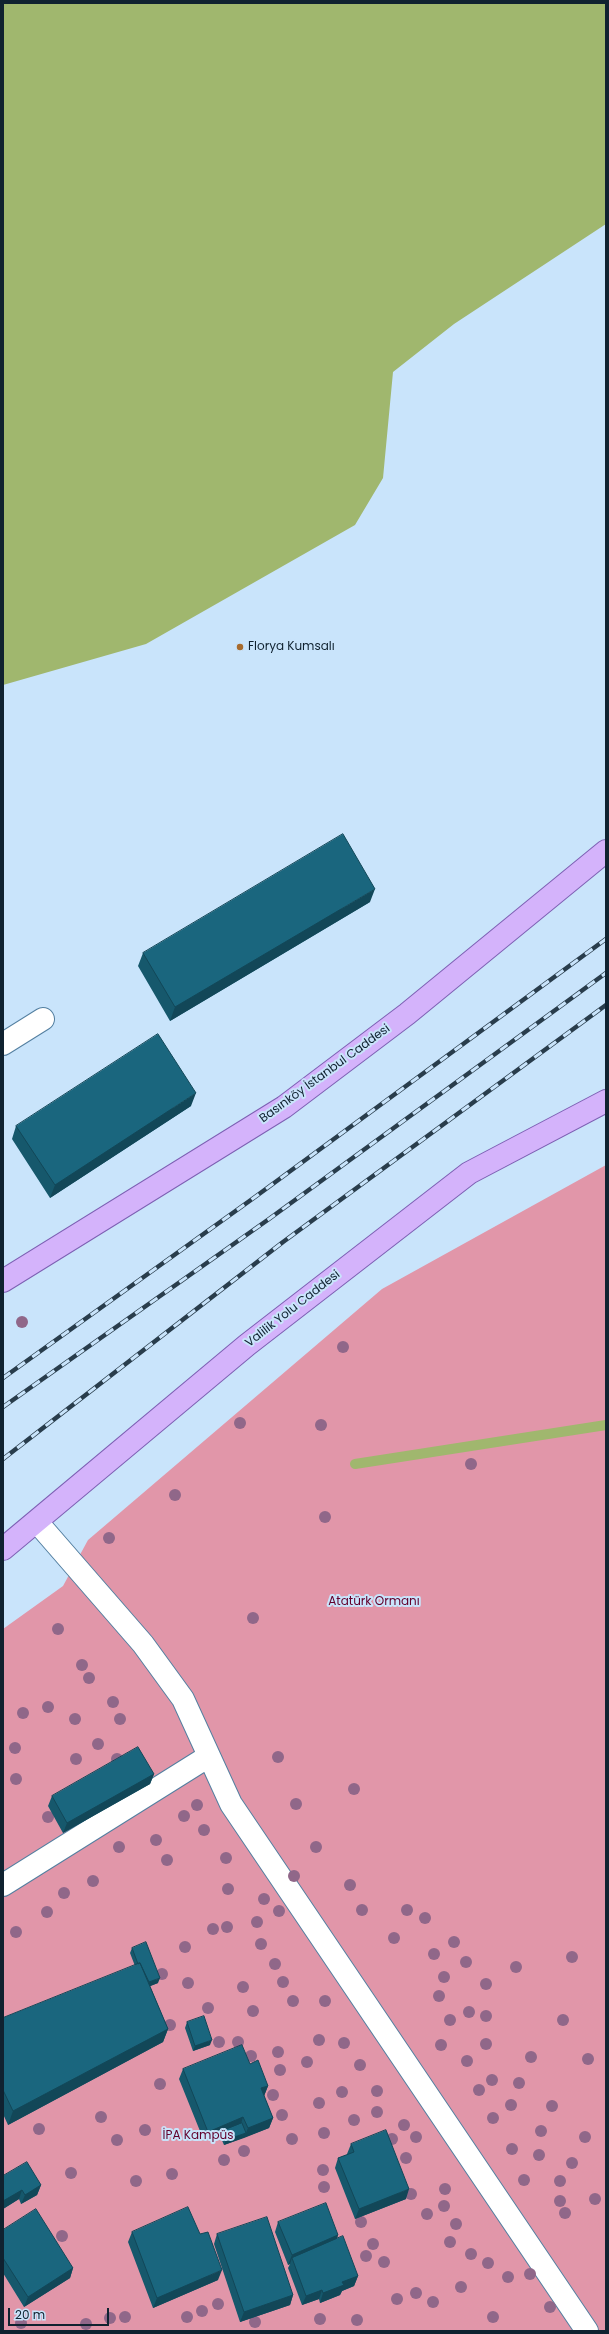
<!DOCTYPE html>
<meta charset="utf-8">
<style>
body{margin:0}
#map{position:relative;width:609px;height:2334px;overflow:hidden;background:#c9e4fb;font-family:Poppins,sans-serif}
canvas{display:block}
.frame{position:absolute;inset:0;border:4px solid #102230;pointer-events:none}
.scale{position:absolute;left:8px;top:2308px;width:101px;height:18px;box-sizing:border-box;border:2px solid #102230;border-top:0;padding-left:5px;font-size:12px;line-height:14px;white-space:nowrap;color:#102230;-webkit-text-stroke:3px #c9e4fb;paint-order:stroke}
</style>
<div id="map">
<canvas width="609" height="2334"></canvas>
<div class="frame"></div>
<div class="scale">20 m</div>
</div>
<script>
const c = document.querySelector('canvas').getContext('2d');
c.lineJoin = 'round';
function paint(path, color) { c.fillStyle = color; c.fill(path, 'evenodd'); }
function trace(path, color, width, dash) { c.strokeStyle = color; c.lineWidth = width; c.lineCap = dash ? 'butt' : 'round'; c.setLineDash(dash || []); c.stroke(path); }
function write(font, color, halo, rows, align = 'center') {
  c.font = font + ' Poppins,sans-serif'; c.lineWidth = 4; c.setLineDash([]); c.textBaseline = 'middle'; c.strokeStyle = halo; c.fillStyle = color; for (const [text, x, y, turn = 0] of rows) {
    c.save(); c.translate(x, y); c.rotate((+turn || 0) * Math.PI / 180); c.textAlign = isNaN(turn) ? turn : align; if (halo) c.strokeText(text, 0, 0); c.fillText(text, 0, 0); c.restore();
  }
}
const green = new Path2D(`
 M606 1165V2331H3V1629L63 1586 88 1540 382 1289Z`);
const water = new Path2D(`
 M3 3H606V224L454 324 393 372 383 478 355 525 146 644 3 685Z`);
const stream = new Path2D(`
 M355 1464 606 1425`);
const minor = new Path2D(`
 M3 1044 43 1019
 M37 1522 143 1644 183 1699 231 1804 587 2331
 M3 1885 209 1756`);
const major = new Path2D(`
 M3 1281 284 1107 407 1014 606 851
 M3 1549 247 1345 469 1173 606 1101`);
const rail = new Path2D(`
 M3 1378 255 1197 606 939
 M3 1407 269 1219 606 973
 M3 1459 283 1242 606 1005`);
const trees = [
 [22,1322],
 [343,1347],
 [240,1423],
 [321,1425],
 [471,1464],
 [175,1495],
 [325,1517],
 [109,1538],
 [253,1618],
 [58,1629],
 [82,1665],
 [89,1678],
 [113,1702],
 [48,1707],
 [23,1713],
 [75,1719],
 [120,1719],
 [98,1744],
 [15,1748],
 [278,1757],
 [76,1759],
 [117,1759],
 [16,1779],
 [354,1789],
 [296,1804],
 [197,1805],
 [184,1816],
 [48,1817],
 [204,1830],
 [156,1840],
 [119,1847],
 [316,1847],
 [226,1858],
 [167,1860],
 [294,1876],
 [93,1881],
 [350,1885],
 [228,1889],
 [64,1893],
 [264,1899],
 [362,1910],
 [407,1910],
 [279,1911],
 [47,1912],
 [425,1918],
 [257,1922],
 [227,1927],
 [213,1929],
 [16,1932],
 [394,1938],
 [454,1942],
 [261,1944],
 [185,1947],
 [434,1954],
 [572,1957],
 [466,1962],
 [275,1964],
 [516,1967],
 [162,1974],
 [444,1977],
 [283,1982],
 [188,1983],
 [486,1984],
 [243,1987],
 [439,1996],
 [293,2001],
 [325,2001],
 [208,2008],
 [253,2011],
 [469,2012],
 [486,2016],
 [450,2020],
 [563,2020],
 [170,2025],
 [319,2040],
 [219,2042],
 [238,2042],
 [344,2043],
 [486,2044],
 [441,2045],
 [278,2052],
 [251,2056],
 [531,2057],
 [588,2059],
 [467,2061],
 [307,2062],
 [360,2065],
 [280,2070],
 [492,2080],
 [519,2083],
 [160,2084],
 [479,2090],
 [377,2091],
 [342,2092],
 [273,2095],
 [319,2103],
 [511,2105],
 [552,2106],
 [377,2112],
 [282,2115],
 [101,2117],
 [493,2118],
 [354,2120],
 [404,2125],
 [39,2129],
 [145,2130],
 [541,2131],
 [324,2133],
 [416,2137],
 [585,2137],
 [292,2139],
 [392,2139],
 [117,2140],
 [512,2149],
 [244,2151],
 [539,2155],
 [406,2158],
 [224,2160],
 [572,2163],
 [323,2170],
 [71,2173],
 [172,2174],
 [524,2180],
 [136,2181],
 [560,2181],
 [324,2187],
 [445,2189],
 [411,2194],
 [595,2199],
 [560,2201],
 [444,2206],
 [565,2213],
 [427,2214],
 [361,2222],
 [456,2224],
 [62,2236],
 [450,2242],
 [373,2244],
 [471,2254],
 [366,2256],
 [384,2262],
 [488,2263],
 [530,2274],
 [508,2277],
 [461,2287],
 [416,2293],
 [397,2299],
 [433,2302],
 [218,2304],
 [550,2307],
 [202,2311],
 [125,2317],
 [187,2317],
 [493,2317],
 [110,2318],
 [320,2319],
 [357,2320],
 [255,2322],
 [21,2323],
 [86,2324]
];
const wall = new Path2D(`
 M370 902 170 1021 138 966 143 953Z
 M191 1106 50 1198 12 1139 16 1126Z
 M154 1774 150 1784 63 1833 48 1806 52 1796Z
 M132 1948 158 1983 150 1986 168 2029 163 2042 8 2125 3 2114V2018L135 1966 130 1953Z
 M187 2022 210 2045 193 2051 185 2028Z
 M250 2064 268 2086 264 2096 273 2118 269 2128 224 2145 220 2136 221 2134 204 2141 179 2079 183 2069Z
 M351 2144 406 2199 355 2219 335 2168 338 2158 347 2155V2154Z
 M3 2176 41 2185 37 2195 21 2204 19 2199 3 2209Z
 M278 2222 338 2235 337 2238 358 2276 354 2286 342 2291 340 2295 320 2303 319 2299 302 2305 288 2268 290 2264 288 2265 275 2232Z
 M3 2230 73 2268 70 2278 24 2307 3 2273Z
 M132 2232 218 2280 153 2308 128 2242Z
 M217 2234 293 2295 290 2305 240 2322 214 2244Z`);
const shadedWall = new Path2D(`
 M375 889 370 902 170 1021 175 1007Z
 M196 1093 191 1106 50 1198 55 1185Z
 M154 1774 150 1784 63 1833 67 1823Z
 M160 1978 158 1983 143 1989 145 1984Z
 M168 2029 163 2042 8 2125 13 2111Z
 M212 2040 210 2045 193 2051 195 2046Z
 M268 2086 264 2096 261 2088Z
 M243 2117 240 2127 222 2131 221 2135 204 2141 208 2132Z
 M273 2118 269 2128 244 2138 248 2128Z
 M246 2133 244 2138 224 2145 226 2140Z
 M41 2185 37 2195 21 2204 25 2195Z
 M409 2189 406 2199 355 2219 359 2209Z
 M22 2190 19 2199 3 2209V2201Z
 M338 2235 335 2245 292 2258 290 2264 288 2265 292 2255Z
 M73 2268 70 2278 24 2307 28 2297Z
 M222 2270 218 2280 153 2308 157 2298Z
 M358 2276 354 2286 342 2291 340 2295 320 2303 323 2293 342 2282Z
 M322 2290 319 2299 302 2305 306 2296Z
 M293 2295 290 2305 240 2322 244 2312Z`);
const building = new Path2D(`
 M343 834 375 889 175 1007 143 953Z
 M158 1034 196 1093 55 1185 16 1126Z
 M138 1747 154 1774 67 1823 52 1796Z
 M146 1942 160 1978 149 1982 140 1963 138 1964 132 1948Z
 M140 1963 168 2029 13 2111 3 2090V2018Z
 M204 2016 212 2040 195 2046 187 2022Z
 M242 2045 250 2064 258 2060 268 2086 261 2088 273 2118 248 2128 243 2117 208 2132 183 2069Z
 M242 2123 246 2133 226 2140 222 2131Z
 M386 2130 409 2189 359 2209 338 2158 354 2152 351 2144Z
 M27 2162 41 2185 25 2195 22 2190 3 2201V2176Z
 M326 2203 338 2235 292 2255 278 2222Z
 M188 2207 200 2234 208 2232 222 2270 157 2298 132 2232Z
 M36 2209 73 2268 28 2297 3 2258V2230Z
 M267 2217 293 2295 244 2312 217 2234Z
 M343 2236 358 2276 342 2282 344 2285 323 2293 322 2290 306 2296 292 2258Z`);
const markers = [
 [240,647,4,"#a76b2e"]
];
const poiNames = [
 ["Florya Kumsalı",248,647]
];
const streetNames = [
 ["Basınköy İstanbul Caddesi",325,1074,-36],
 ["Valilik Yolu Caddesi",293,1309,-38]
];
const parkNames = [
 ["Atatürk Ormanı",374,1602],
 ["İPA Kampüs",198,2136]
];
paint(green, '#e196a9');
paint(water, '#a0b76e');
trace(stream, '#a0b76e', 10);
trace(minor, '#537fa0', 24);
trace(major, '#7d60b3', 24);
trace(minor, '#fff', 22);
trace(major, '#d4b3fb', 22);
trace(rail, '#293d4c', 4.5);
trace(rail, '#c9e4fb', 3, [9]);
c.fillStyle = '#906789';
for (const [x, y] of trees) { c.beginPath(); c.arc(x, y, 6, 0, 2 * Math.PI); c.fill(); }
paint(wall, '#16586c');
paint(shadedWall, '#124758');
paint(building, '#1a667e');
trace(building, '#124758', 1);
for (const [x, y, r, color] of markers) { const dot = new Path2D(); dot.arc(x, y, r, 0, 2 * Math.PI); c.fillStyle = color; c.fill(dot); trace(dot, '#c9e4fb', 1.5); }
write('12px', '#102230', '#c9e4fb', poiNames, 'left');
write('12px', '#102230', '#c9e4fb', streetNames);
write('12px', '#62002c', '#c9e4fb', parkNames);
</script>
